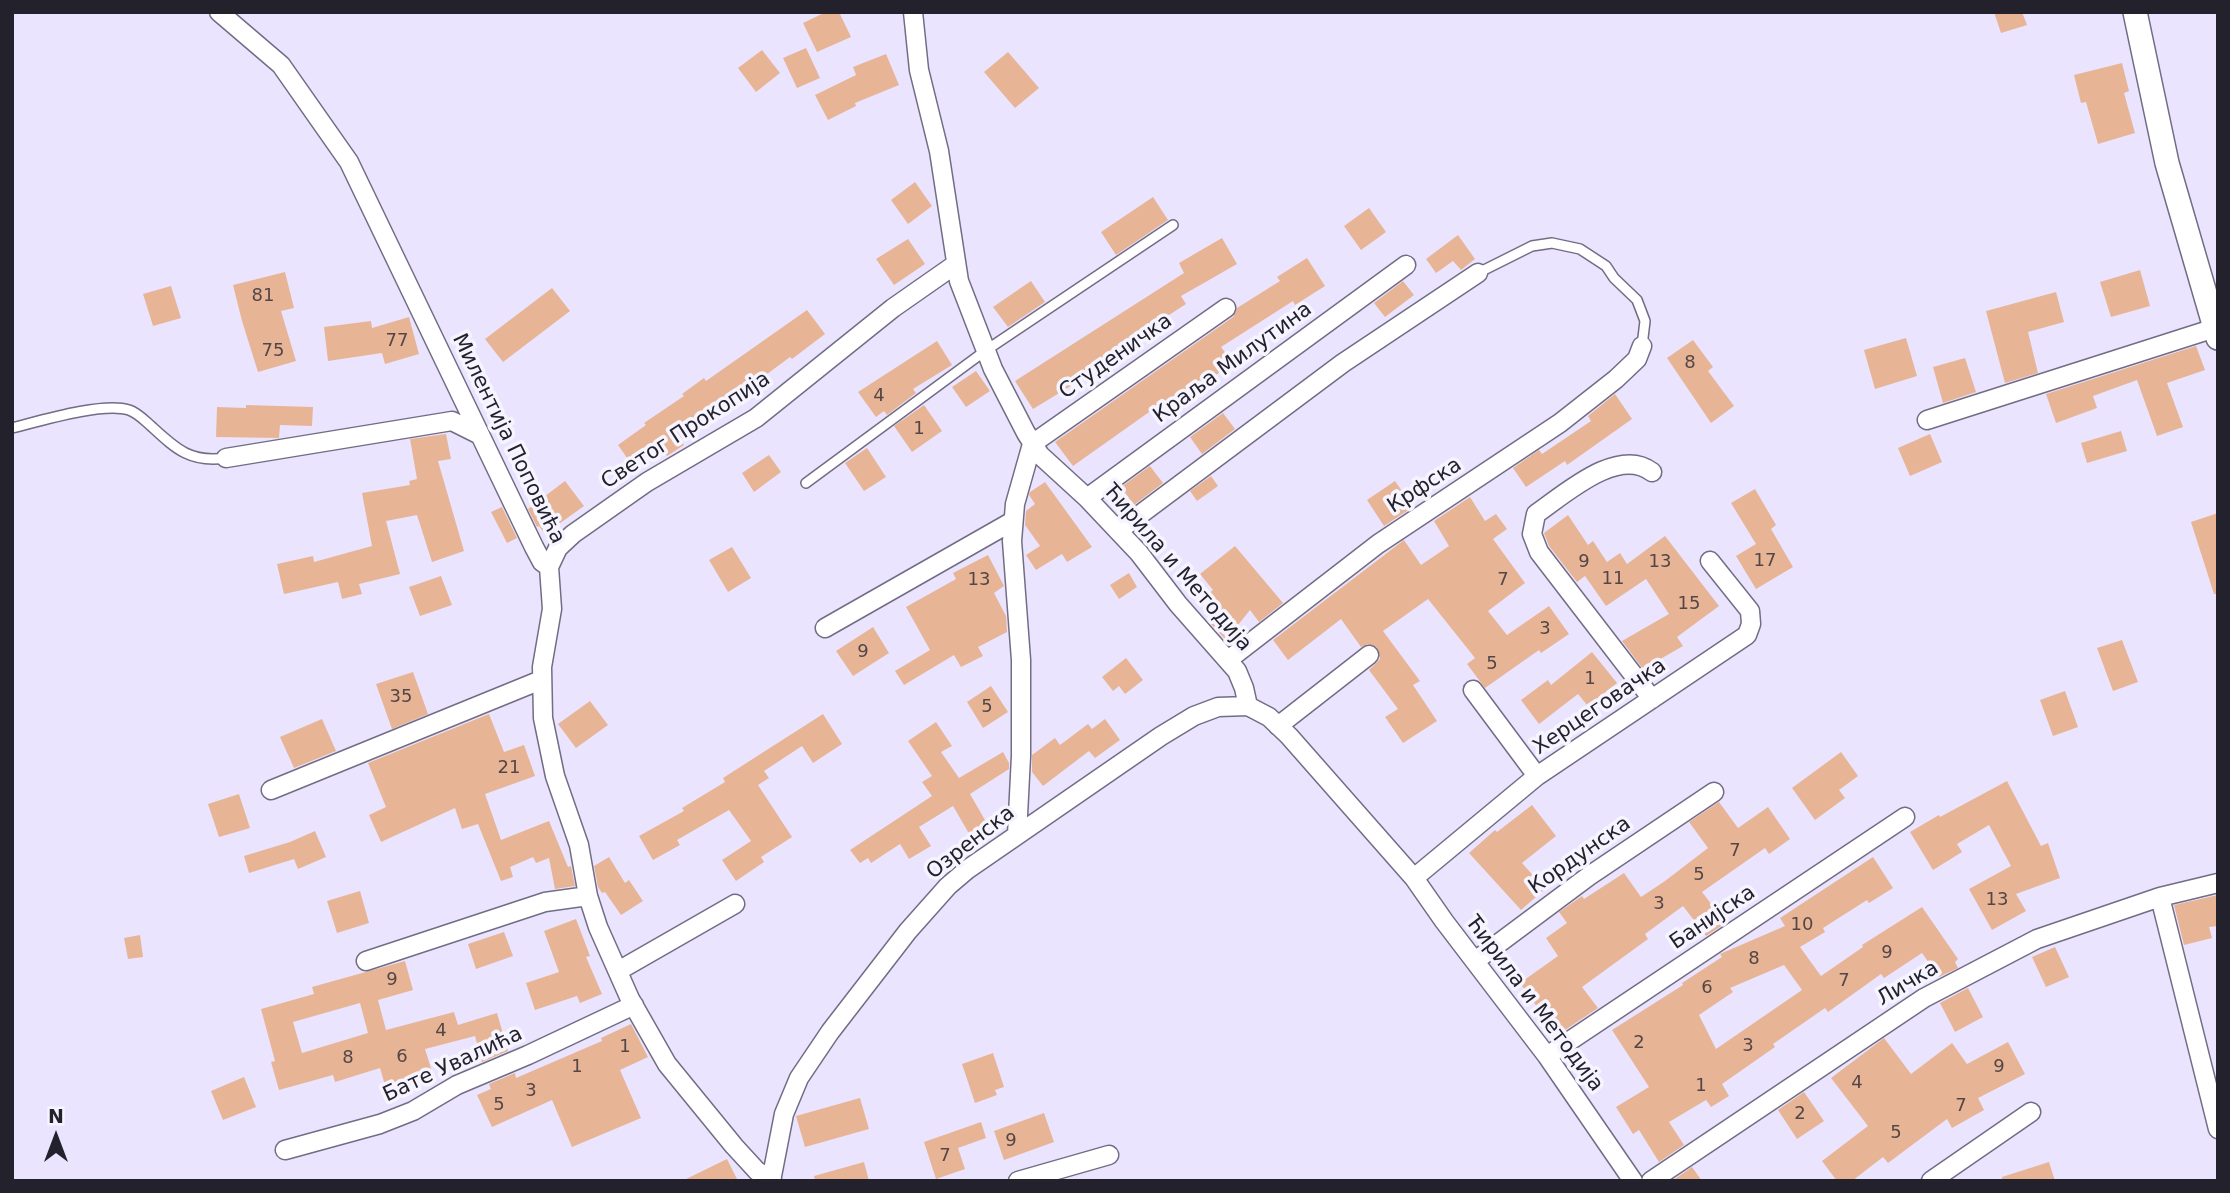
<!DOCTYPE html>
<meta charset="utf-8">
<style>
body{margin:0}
#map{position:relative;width:2230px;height:1193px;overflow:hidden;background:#eae4ff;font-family:"DejaVu Sans",sans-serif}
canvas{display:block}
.frame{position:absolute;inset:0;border:14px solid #23212b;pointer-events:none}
.north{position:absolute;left:21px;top:1102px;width:70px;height:70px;-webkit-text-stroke:5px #f6f4ff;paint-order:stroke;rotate:0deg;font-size:19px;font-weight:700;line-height:28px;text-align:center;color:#23212b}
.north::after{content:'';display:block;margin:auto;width:24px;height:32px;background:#23212b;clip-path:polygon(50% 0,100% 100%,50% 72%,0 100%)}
</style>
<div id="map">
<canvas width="2230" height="1193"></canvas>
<div class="frame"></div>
<div class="north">N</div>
</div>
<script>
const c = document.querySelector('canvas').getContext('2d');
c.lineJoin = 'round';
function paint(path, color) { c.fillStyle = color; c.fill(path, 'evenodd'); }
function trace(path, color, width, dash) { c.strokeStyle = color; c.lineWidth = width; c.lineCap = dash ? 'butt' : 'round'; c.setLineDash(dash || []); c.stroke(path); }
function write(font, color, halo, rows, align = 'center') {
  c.font = font + ' "DejaVu Sans",sans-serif'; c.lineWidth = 7; c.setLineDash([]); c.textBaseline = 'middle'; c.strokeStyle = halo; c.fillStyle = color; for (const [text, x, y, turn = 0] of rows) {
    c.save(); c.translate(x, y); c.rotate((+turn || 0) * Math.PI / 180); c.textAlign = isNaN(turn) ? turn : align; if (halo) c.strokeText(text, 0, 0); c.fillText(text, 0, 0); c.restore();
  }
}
const building = new Path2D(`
 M826 12H839L851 37 817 52 803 23Z
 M1994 12H2022L2027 25 2001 33Z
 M806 48 820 78 797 88 783 58Z
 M762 50 780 73 756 92 738 68Z
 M1008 52 1039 88 1015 108 984 72Z
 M886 54 899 85 855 103 856 106 828 120 815 95 856 75 853 67Z
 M2122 63 2129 91 2124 93 2135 133 2098 144 2086 102 2081 103 2074 75Z
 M915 182 932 206 908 224 891 200Z
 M1153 197 1168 220 1116 255 1101 232Z
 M1369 208 1386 232 1361 250 1344 226Z
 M1458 235 1475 259 1461 270 1453 261 1436 273 1426 259Z
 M1222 238 1237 264 1181 296 1186 304 1098 361 1102 367 1033 409 1015 381 1184 273 1179 263Z
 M908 239 925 264 894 285 876 259Z
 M1307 258 1325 286 1295 305 1293 301 1221 347 1233 363 1203 384 1200 380 1152 410 1073 466 1055 442 1233 317 1237 308 1280 281 1277 277Z
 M2140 270 2150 306 2111 317 2100 282Z
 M285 272 294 308 281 311 296 361 258 372 242 321 233 285Z
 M1031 281 1045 302 1008 327 993 307Z
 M1403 281 1414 295 1385 317 1374 303Z
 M171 286 181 318 153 326 143 294Z
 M552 288 570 311 503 362 485 339Z
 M2056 292 2064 322 2028 332 2038 373 2005 383 1986 311Z
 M807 310 825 334 792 359 790 357 680 439 684 445 667 456 659 445 632 465 618 445 646 425 644 423 684 396 682 394 704 378 706 381Z
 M409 317 419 354 385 364 382 353 328 361 324 327 371 321 372 328Z
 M1906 338 1917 376 1875 389 1864 350Z
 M1693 340 1713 367 1708 371 1734 406 1711 423 1667 358Z
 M937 341 952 365 913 389 916 393 887 415 884 411 876 417 858 392Z
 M2196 346 2205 370 2167 383 2183 427 2157 436 2137 380 2093 396 2097 408 2056 423 2046 394Z
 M1965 358 1976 392 1943 403 1933 367Z
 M976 371 990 391 966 407 952 387Z
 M1615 394 1632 419 1567 465 1565 461 1526 487 1513 468 1539 450 1542 454 1591 421 1588 416Z
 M246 405 313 407 312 426 280 425 279 438 216 437 217 407 246 408Z
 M924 405 942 431 912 452 894 426Z
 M1223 413 1235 429 1202 454 1190 437Z
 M2121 431 2127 451 2087 463 2081 443Z
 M446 434 451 459 438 461 464 551 432 562 417 515 386 521 400 574 359 584 362 594 342 599 338 582 284 594 277 564 313 556 314 562 372 546 362 493 410 485 409 481 417 479 410 439Z
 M1930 434 1942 462 1910 476 1898 448Z
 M867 448 886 477 864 491 845 463Z
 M769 455 781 472 754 492 742 473Z
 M1150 466 1163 483 1134 505 1121 487Z
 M1211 476 1218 486 1197 501 1190 491Z
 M565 481 584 506 545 534 539 526 537 527 528 509Z
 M1395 481 1413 507 1384 526 1367 500Z
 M1045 482 1092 547 1067 562 1062 554 1036 570 1026 555 1040 546 1025 525 1026 511 1035 504 1029 495 1030 492Z
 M1755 489 1776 525 1771 529 1793 567 1756 589 1736 556 1756 544 1731 503Z
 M1470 497 1485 521 1496 514 1507 529 1493 539 1525 583 1488 611 1507 635 1549 606 1569 634 1541 653 1539 650 1485 688 1467 664 1475 658 1428 599 1383 631 1420 681 1413 685 1437 721 1403 743 1385 717 1398 709 1369 670 1380 659 1377 648 1368 644 1361 647 1341 619 1288 660 1273 640 1404 540 1421 565 1449 546 1434 521Z
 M502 507 517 538 507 543 491 512Z
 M2218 513V594H2214L2191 522Z
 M1568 515 1588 545 1593 541 1607 562 1620 553 1627 564 1665 536 1719 606 1677 637 1683 646 1643 669 1622 641 1669 614 1646 579 1606 606 1585 576 1577 582 1549 546 1544 533Z
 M1235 546 1283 603 1259 622 1250 610 1226 640 1211 624 1216 618 1202 599 1213 590 1200 574Z
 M732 547 751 578 728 592 709 560Z
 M988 555 1004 586 994 593 1006 616 1007 632 978 647 983 656 961 667 954 655 904 685 895 671 930 650 906 607 956 579 953 573Z
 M1129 573 1137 587 1119 599 1110 585Z
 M441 576 452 605 420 616 409 587Z
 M873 627 889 653 853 676 836 651Z
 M2122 640 2138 682 2113 691 2097 648Z
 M1592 652 1617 683 1588 706 1578 694 1539 724 1521 700 1548 680 1551 685Z
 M1126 658 1143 680 1125 694 1119 686 1113 691 1102 677Z
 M413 672 428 714 392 729 376 684Z
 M991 686 1008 712 983 728 967 702Z
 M2065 691 2078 727 2053 736 2040 700Z
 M590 701 608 725 576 748 558 724Z
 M489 714 504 752 524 745 535 776 485 794 501 840 549 821 568 867 571 866 575 886 555 889 549 858 536 863 533 857 510 867 513 877 501 881 478 824 462 829 455 808 381 842 369 815 386 807 368 763Z
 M823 714 842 744 813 763 802 746 764 771 769 778 758 785 792 837 761 857 764 862 736 881 722 860 751 841 729 810 677 840 680 845 653 860 639 836 684 811 682 808 725 782 723 778Z
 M322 719 336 751 294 768 280 737Z
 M1105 719 1120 740 1095 758 1089 751 1043 786 1032 772V755L1055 738 1060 745 1088 724 1092 729Z
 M936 722 952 746 941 752 959 778 1003 752 1009 763V769L970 794 989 827 971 837 953 806 919 827 931 846 909 859 900 844 871 863 868 858 860 863 850 850 932 796 922 782 932 776 908 741Z
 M1841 752 1858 776 1839 790 1845 798 1815 820 1792 788Z
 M2007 781 2041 846 2048 843 2060 878 2016 894 2026 911 1992 930 1969 889 2011 866 1989 825 1957 844 1962 852 1933 870 1910 832 1939 815 1940 817Z
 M239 794 250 828 219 837 208 804Z
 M1719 802 1738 828 1768 807 1790 839 1769 854 1765 848 1702 892 1726 923 1706 936 1683 906 1645 934 1648 939 1582 987 1598 1008 1553 1038 1546 1029 1550 1025 1520 983 1558 956 1546 938 1567 923 1559 912 1582 896 1584 899 1624 873 1641 897 1665 881 1708 848 1689 822Z
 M1532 805 1556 836 1522 863 1545 889 1521 910 1469 853 1495 830 1497 832Z
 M315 831 326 857 298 869 294 859 249 873 244 856 290 842Z
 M609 857 625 883 629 880 643 901 621 915 605 892 602 893 598 887 594 866Z
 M1873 857 1893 888 1869 903 1867 900 1823 928 1825 932 1800 947 1821 976 1863 947 1862 945 1922 907 1958 959 1955 962 1958 968 1939 977 1922 953 1884 978 1881 974 1828 1012 1825 1008 1773 1044 1775 1047 1722 1084 1729 1096 1711 1107 1706 1100 1669 1122 1684 1145 1659 1162 1639 1130 1633 1134 1616 1107 1649 1087 1612 1030 1683 985 1682 983 1722 957 1720 954 1785 926 1780 918ZM1784 965 1802 990 1716 1049 1699 1015 1733 992 1730 988Z
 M360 891 369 923 337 933 327 901Z
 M2218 895V926L2209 927 2212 938 2184 945 2174 905Z
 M576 919 590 956 586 957 602 994 580 1003 577 996 535 1010 526 983 559 972 544 931Z
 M504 932 513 956 476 969 468 944Z
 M140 935 143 957 128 959 124 938Z
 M2055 947 2069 977 2046 987 2032 957Z
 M405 961 413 990 378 1000 386 1030 454 1012 458 1025 497 1013 508 1051 482 1062 475 1036 425 1049 434 1078 387 1092 380 1068 335 1082 333 1075 279 1090 271 1062 275 1061 261 1009 314 994 312 987ZM360 1003 368 1033 302 1053 293 1022Z
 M1968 988 1983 1017 1955 1032 1940 1003Z
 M631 1024 648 1057 620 1070 641 1118 572 1147 552 1100 492 1127 477 1095 491 1089 489 1084 515 1073 516 1078 602 1041 601 1038Z
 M1884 1038 1911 1074 1952 1043 1967 1064 2008 1042 2025 1074 1978 1098 1984 1110 1952 1128 1947 1119 1888 1163 1883 1157 1852 1181H1837L1822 1161 1868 1126 1831 1078Z
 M993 1053 1004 1087 995 1090 997 1095 975 1103 962 1064Z
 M244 1077 256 1107 223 1120 211 1091Z
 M1804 1092 1824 1121 1797 1139 1778 1110Z
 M860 1098 869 1129 805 1147 796 1116Z
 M1044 1113 1054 1142 1004 1160 994 1131Z
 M981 1122 986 1138 958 1148 965 1169 936 1179 924 1142Z
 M727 1159 738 1181H682Z
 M864 1162 869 1181H815L814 1176Z
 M2049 1162 2055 1181H2002V1177Z
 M1692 1167 1702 1181H1672Z`);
const service = new Path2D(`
 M1478 273 1532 246 1552 243 1580 249 1606 266 1614 278 1637 300 1645 321 1642 346
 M12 428C40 421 102 402 129 410 138 413 144 420 151 426 176 449 190 463 226 458
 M806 483 985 351 1173 225`);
const minor = new Path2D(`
 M219 12 281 65 349 162 534 547 542 562 549 567 552 609 542 667 543 718 555 776 579 845 588 896 598 927 630 999 667 1064 734 1146 757 1171 772 1180
 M913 12 919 70 939 151 959 281 993 369 1026 433 1040 455 1087 498 1139 553 1178 604 1237 671 1244 688 1248 706
 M1927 420 2215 328
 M1032 444 1226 308
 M226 458 452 421 478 434
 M1652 472C1618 446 1565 494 1536 514L1532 534 1539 552 1652 699
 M1087 498 1406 265
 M1118 531 1343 363 1478 273
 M549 567 558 548 573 534 647 482 756 418 893 308 956 264
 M825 628 1013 521
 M1228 660 1378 544 1560 423 1616 379 1637 359 1642 346
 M1473 690 1537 776
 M1278 726 1369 655
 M271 790 541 680
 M1017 835 1021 756V660L1012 541 1015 504 1032 444
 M1414 878 1537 776 1747 635 1751 624 1750 611 1710 561
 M2160 897 2218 1129
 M366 961 545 902 588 896
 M1475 961 1589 876 1714 792
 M618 971 735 904
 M1547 1056 1905 817
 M285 1150 380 1124 413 1111 457 1085 528 1055 634 1005
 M771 1181 784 1114 799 1078 830 1032 908 931 948 886 968 869 1161 736 1194 716 1218 707 1248 706 1269 717 1289 736 1414 878 1444 921 1547 1056 1633 1181
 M1018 1181 1109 1155
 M1651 1181 1924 998 2037 939 2160 897 2218 883
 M1931 1181 2031 1112`);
const secondary = new Path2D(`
 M2135 12 2167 163 2218 338`);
const numberNames = [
 ["81",263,296],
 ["77",397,341],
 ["75",273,351],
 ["8",1690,363],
 ["4",879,396],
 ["1",919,429],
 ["17",1765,561],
 ["9",1584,562],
 ["13",1660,562],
 ["11",1613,579],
 ["13",979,580],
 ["7",1503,580],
 ["15",1689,604],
 ["3",1545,629],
 ["9",863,652],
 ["5",1492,664],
 ["1",1590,679],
 ["35",401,697],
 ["5",987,707],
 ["21",509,768],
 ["7",1735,851],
 ["5",1699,875],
 ["13",1997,900],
 ["3",1659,904],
 ["10",1802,925],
 ["9",1887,953],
 ["8",1754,959],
 ["9",392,980],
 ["7",1844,981],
 ["6",1707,988],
 ["4",441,1031],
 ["2",1639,1043],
 ["3",1748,1046],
 ["1",625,1047],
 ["6",402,1057],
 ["8",348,1058],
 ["1",577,1067],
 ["9",1999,1067],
 ["4",1857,1083],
 ["1",1701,1086],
 ["3",531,1091],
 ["5",499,1105],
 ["7",1961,1106],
 ["2",1800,1114],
 ["5",1896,1133],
 ["9",1011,1141],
 ["7",945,1156]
];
const streetNames = [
 ["Студеничка",1116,357,-35],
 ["Краља Милутина",1233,363,-36],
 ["Светог Прокопија",686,431,-33],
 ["Милентија Поповића",508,439,64],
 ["Крфска",1425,486,-33],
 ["Ћирила и Методија",1177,568,49],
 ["Херцеговачка",1600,707,-34],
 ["Озренска",971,843,-38],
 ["Кордунска",1580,856,-35],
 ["Банијска",1713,918,-34],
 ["Личка",1908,984,-31],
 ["Ћирила и Методија",1534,1004,53],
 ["Бате Увалића",453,1065,-25]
];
paint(building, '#e7b596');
trace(service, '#726c84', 12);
trace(minor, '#726c84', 21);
trace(secondary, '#726c84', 26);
trace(service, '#fff', 9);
trace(minor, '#fff', 18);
trace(secondary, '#fff', 23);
write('18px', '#544646', null, numberNames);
write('21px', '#23212b', '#f6f4ff', streetNames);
</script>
